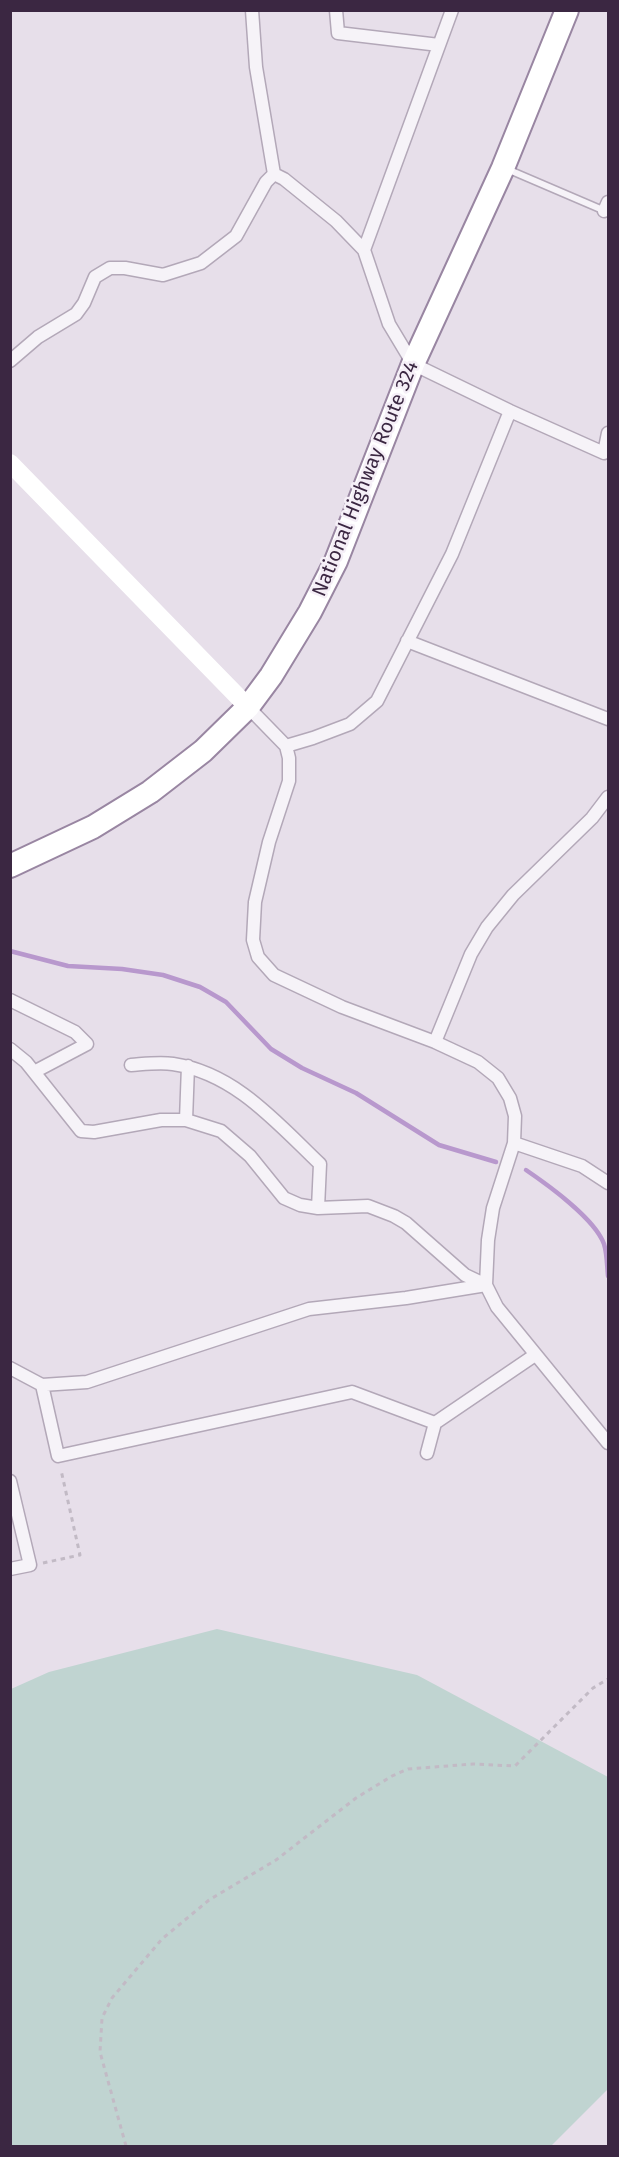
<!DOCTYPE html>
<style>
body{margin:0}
#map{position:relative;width:619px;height:2157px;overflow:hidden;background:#e7dfea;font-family:"Fira Sans",sans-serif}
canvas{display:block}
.frame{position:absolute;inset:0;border:12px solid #3b2742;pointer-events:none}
</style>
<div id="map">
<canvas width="619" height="2157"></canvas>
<div class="frame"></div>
</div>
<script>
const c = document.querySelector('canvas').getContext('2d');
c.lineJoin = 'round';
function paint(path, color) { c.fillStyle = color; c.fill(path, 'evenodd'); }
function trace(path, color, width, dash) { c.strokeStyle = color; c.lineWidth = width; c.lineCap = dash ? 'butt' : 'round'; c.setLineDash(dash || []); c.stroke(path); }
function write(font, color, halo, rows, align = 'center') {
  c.font = font + ' "Fira Sans",sans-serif'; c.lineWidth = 5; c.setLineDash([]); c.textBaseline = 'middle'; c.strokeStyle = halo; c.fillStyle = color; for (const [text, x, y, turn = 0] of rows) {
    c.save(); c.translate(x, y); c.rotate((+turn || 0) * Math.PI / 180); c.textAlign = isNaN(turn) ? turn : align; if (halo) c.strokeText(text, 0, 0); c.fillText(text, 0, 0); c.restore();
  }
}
const green = new Path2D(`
 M217 1629 417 1675 608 1777V2089L551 2146H11V1689L49 1672Z`);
const stream = new Path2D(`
 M10 951 68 966 122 969 163 975 200 987 226 1002 271 1049 302 1068 356 1093 439 1145 496 1162
 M526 1170C548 1185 595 1219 604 1244 607 1253 607 1266 608 1276`);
const path = new Path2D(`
 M43 1563 80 1555 61 1470
 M126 2146 100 2052 102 2018 112 1998 162 1939 209 1900 276 1860 356 1798 392 1776 408 1769 473 1764 515 1766 593 1688 608 1679`);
const lane = new Path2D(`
 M507 169 605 211`);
const street = new Path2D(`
 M252 10 256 67 274 174
 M336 10 338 33 439 45
 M274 174 284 179 336 221 364 250 389 324 413 364 510 411 604 453 608 433
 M604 211 608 202
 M364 250 452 10
 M10 361 38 337 76 314 84 303 95 277 110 268H125L163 275 201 263 236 236 266 182 274 174
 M407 641 608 719
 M248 707 286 746 289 758V781L269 842 255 902 253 940 258 957 274 975 342 1007 435 1042 478 1062 498 1078 510 1098 515 1116 514 1143 493 1208 488 1240 486 1285 497 1307 608 1443
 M286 746 313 738 350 724 377 701 452 554 510 411
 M10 1000 75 1032 87 1044 34 1072
 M435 1042 471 954 487 927 513 895 592 818 608 797
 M10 1049 26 1062 81 1131 94 1132 161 1120H186L221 1131 250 1156 284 1198 300 1205 318 1208 368 1206 394 1216 406 1223 465 1275 486 1285
 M131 1065C145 1064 160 1062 173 1064 235 1073 277 1123 320 1164L318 1208
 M186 1120 188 1066
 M514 1143 582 1166 608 1183
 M10 1368 42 1385 87 1382 309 1309 406 1298 486 1285
 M42 1385 58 1456 352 1392 435 1423
 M427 1453 435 1423 535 1355
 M10 1481 30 1565 10 1569`);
const secondary = new Path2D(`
 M10 463 248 707`);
const highway = new Path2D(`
 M10 866 93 827 150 792 203 751 248 707 271 676 310 612 336 561 413 364 503 168 567 10`);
const streetNames = [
 ["National Highway Route 324",366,479,-68]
];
paint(green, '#c0d4d1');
trace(stream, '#b898cd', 4.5);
trace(lane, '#b3a8b8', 9);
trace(street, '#b3a8b8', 15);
trace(highway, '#9986a2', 26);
trace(path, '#c2bac5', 3, [4.5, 4.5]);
trace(lane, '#f6f3f8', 6);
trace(street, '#f6f3f8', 12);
trace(secondary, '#fff', 18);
trace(highway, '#fff', 22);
write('20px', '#3b2742', '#f5eff7', streetNames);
</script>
